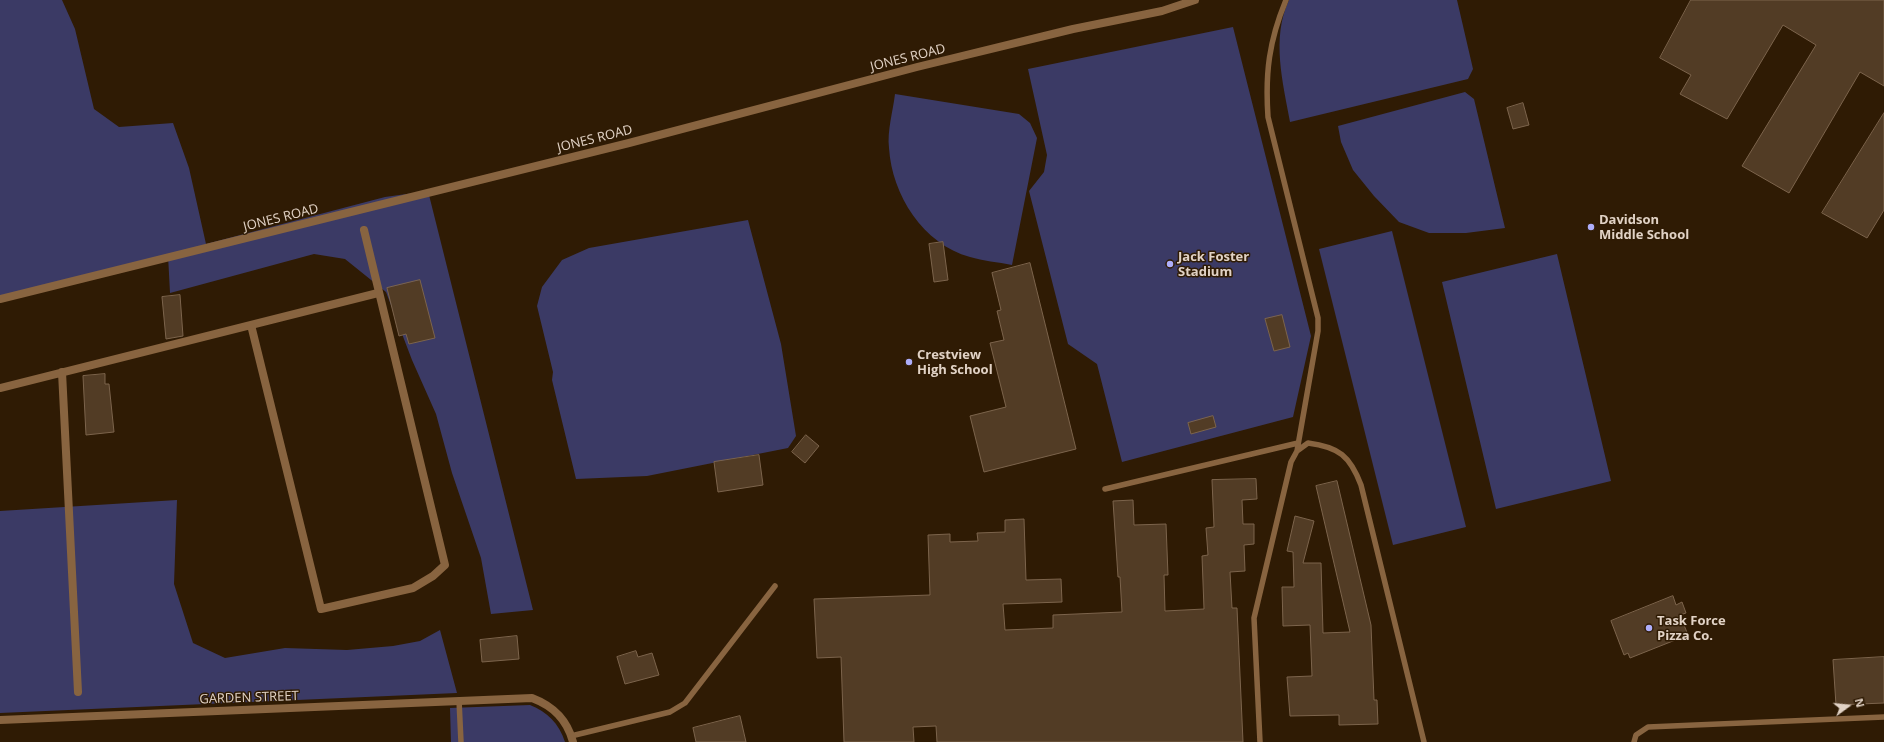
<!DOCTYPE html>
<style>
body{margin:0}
#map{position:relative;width:1884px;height:742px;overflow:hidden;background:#2f1b04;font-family:"Open Sans",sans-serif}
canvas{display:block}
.north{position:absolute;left:1828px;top:686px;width:40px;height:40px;-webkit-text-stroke:3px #2f1b04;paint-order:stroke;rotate:75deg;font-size:11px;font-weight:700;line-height:16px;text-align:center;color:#e1d2c5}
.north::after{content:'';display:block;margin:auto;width:14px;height:18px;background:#e1d2c5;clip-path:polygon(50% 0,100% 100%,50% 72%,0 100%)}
</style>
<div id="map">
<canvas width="1884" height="742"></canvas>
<div class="north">N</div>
</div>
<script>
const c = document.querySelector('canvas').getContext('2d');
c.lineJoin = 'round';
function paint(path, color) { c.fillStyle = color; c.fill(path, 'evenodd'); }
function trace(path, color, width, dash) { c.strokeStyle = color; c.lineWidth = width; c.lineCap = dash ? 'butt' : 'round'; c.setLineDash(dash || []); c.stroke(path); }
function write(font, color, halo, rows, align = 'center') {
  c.font = font + ' "Open Sans",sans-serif'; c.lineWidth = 3; c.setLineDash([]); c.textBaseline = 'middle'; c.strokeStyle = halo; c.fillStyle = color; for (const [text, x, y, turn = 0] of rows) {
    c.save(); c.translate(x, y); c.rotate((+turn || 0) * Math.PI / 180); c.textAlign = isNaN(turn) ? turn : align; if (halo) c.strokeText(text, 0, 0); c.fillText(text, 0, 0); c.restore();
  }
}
const green = new Path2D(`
 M0 0H62L75 29 94 109 119 127 173 123 189 168 206 244 385 197 428 191 533 610 491 614 481 558 452 473 436 414 412 360 386 292 345 259 314 254 170 293 168 255 0 300Z
 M1289 0H1457L1473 69 1468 79 1290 122C1283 83 1271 38 1289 0Z
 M1233 27 1311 336 1293 417 1122 462 1097 364 1068 344 1029 191 1044 172 1047 155 1028 69Z
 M1465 92 1474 99 1505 228 1466 233H1429L1399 222 1374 196 1353 170 1341 142 1338 126Z
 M895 94 1019 114 1030 123 1037 138 1012 265C998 262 983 261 970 257 923 244 892 195 889 148 887 131 893 111 895 94Z
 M748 220 781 344 796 436 788 448 647 476 576 479 552 380 553 372 537 306 542 287 562 260 589 248Z
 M1392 231 1466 527 1393 545 1319 249Z
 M1557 254 1611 481 1496 509 1442 282Z
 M177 500 174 584 193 643 225 658 285 648 347 650 393 646 420 641 440 630 457 693 0 713V511Z
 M530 705C547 712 559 723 565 742H451L450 708Z`);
const building = new Path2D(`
 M1691 0H1884V86L1860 72 1789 193 1742 166 1816 45 1783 25 1727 119 1680 94 1691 75 1660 58Z
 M1523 103 1529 125 1513 129 1507 108Z
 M1884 113V210L1867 238 1822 213Z
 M943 242 948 280 934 282 929 244Z
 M1030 263 1076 449 984 472 970 416 1006 407 990 343 1004 340 997 311 1001 310 992 273Z
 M420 280 435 338 409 344 406 334 399 336 387 288Z
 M180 295 183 336 166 339 162 297Z
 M1282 315 1290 347 1274 351 1265 319Z
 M105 374V384H109L114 432 86 435 83 376Z
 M1213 416 1216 427 1191 434 1188 423Z
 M806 435 819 446 805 463 792 452Z
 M759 455 763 485 718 492 714 462Z
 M1256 479 1257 499 1242 500 1243 524H1254V544L1244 545 1245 571 1230 572 1232 608H1237L1243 742H937L936 726 913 727 914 742H844L841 657 817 658 814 599 930 595 928 535 950 534V542L978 541 977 533 1005 532V520L1024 519 1026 580 1061 579 1062 602 1003 604 1005 630 1053 628V615L1122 612 1120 577H1118L1113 501 1133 500 1134 525 1166 524 1168 575H1164L1165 611 1204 609 1202 556 1208 555 1206 528 1214 527 1212 480Z
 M1337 481 1371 625 1374 700H1377L1378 724 1339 725V715L1290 716 1287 677 1312 676 1310 625 1283 626 1282 587H1294L1293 552 1287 551 1295 516 1314 521 1303 563H1321L1323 633 1350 632 1316 486Z
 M1673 596 1676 605 1682 602 1686 613 1680 615 1688 635 1630 658 1628 653 1624 655 1611 621Z
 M517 636 519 659 482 662 480 640Z
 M636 651 638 657 652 653 659 675 625 684 617 657Z
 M1884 657V703L1836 705 1833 660Z
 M740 716 746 742H696L693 728Z`);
const service = new Path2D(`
 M1286 0C1269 41 1265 73 1268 117L1318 318V331L1297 451
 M1105 489 1298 443
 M459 700 461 742
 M571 736 670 712 685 703 775 586
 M1260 742 1254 618 1291 462 1297 451 1308 443C1339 447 1350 456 1361 485L1424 742
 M1634 742 1636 735 1648 727 1884 717`);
const minor = new Path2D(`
 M0 299 629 143 917 67 1073 29 1162 11 1195 0
 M251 325 321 609 413 588 433 576 445 565 364 230
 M62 372 78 692
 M0 388 378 293
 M0 720 532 698C553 706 567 719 573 742`);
const markers = [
 [1591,227,4,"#aeaefa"],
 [1170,264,4,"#aeaefa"],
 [909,362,4,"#aeaefa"],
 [1649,628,4,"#aeaefa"]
];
const streetNames = [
 ["JONES ROAD",908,58,-14],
 ["JONES ROAD",595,139,-14],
 ["JONES ROAD",281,218,-14],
 ["GARDEN STREET",249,698,-2]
];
const poiNames = [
 ["Davidson",1599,220],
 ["Middle School",1599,235],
 ["Jack Foster",1178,257],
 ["Stadium",1178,272],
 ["Crestview",917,355],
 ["High School",917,370],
 ["Task Force",1657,621],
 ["Pizza Co.",1657,636]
];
paint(green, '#3b3a65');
paint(building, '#523c25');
trace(building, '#7c644c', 1);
trace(service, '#886440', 5.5);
trace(minor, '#886440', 8);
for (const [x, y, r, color] of markers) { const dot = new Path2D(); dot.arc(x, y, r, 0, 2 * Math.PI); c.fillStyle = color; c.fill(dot); trace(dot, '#2f1b04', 1.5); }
write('13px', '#e1d2c5', '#2f1b04', streetNames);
write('bold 13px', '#e1d2c5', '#2f1b04', poiNames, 'left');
</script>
